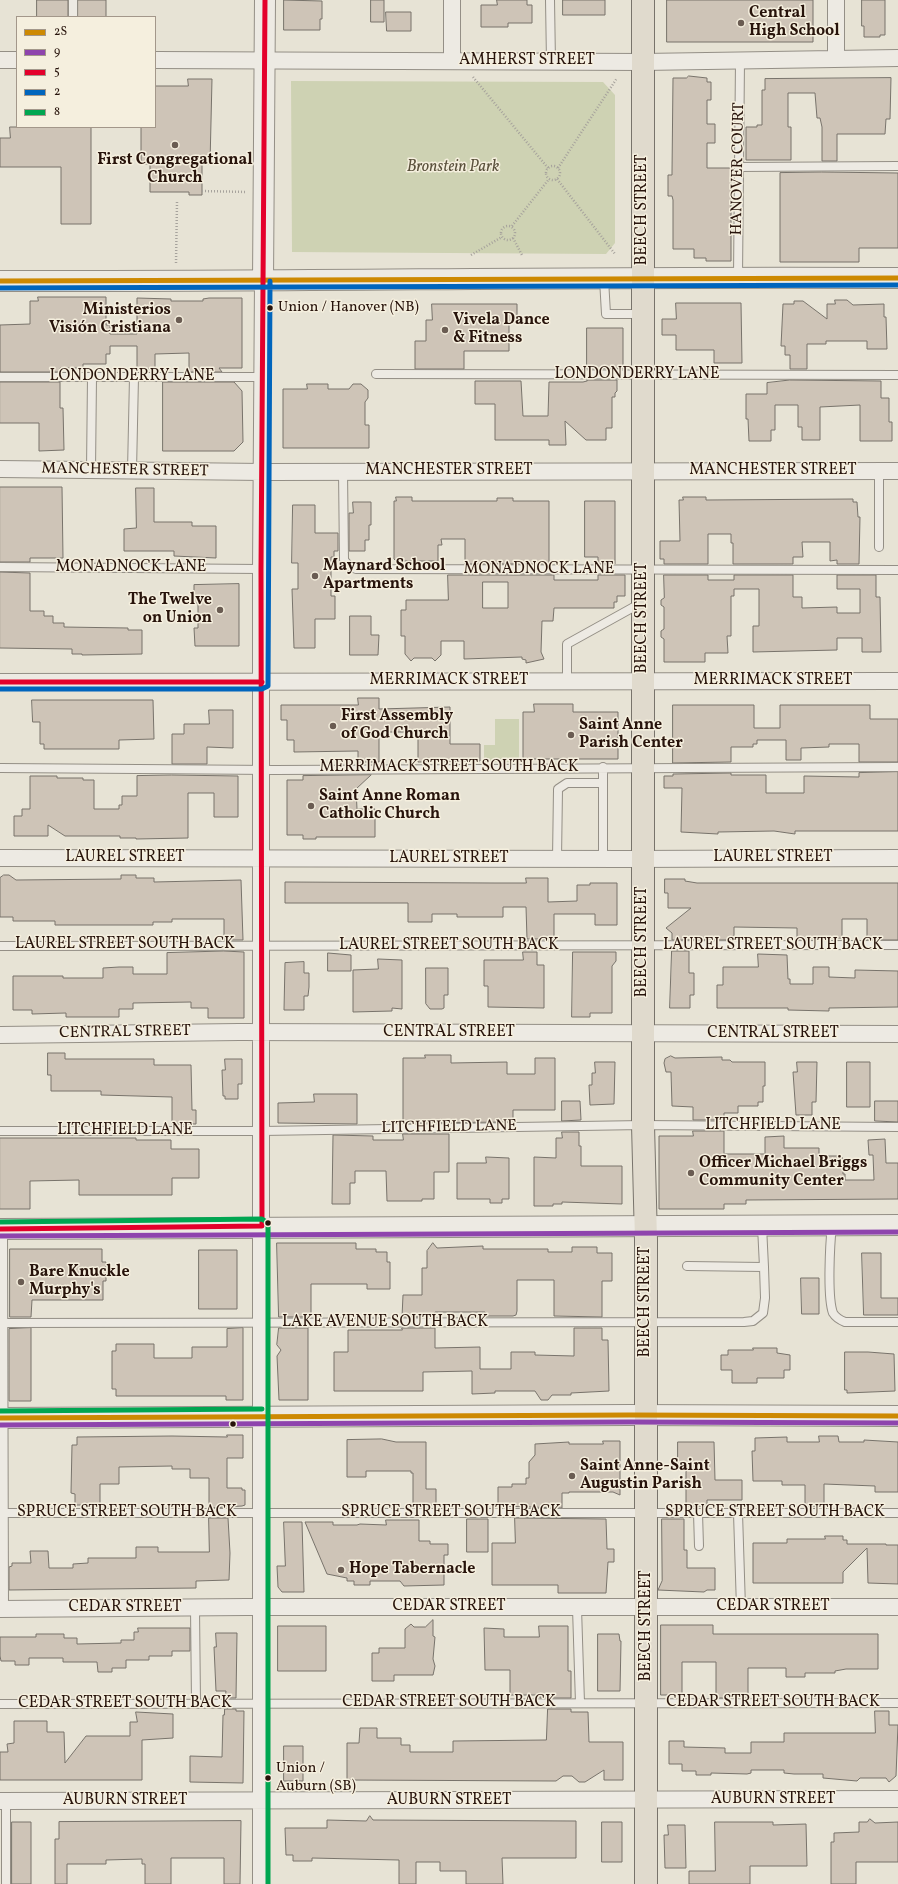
<!DOCTYPE html>
<meta charset="utf-8">
<style>
body{margin:0}
#map{position:relative;width:898px;height:1884px;overflow:hidden;background:#e7e3d5;font-family:Vollkorn,serif}
canvas{display:block}
.legend{position:absolute;left:16px;top:16px;width:140px;height:112px;box-sizing:border-box;background:#f5efde;border:1px solid #a3978a;margin:0;padding:5px 7px;list-style:none;font-size:12px;color:#27130b}
.legend li{display:flex;align-items:center;gap:8px;height:20px}
.legend b{width:20px;border:1px solid #a3978a}
</style>
<div id="map">
<canvas width="898" height="1884"></canvas>
<ul class="legend">
<li><b style="height:5px;background:#cd8902"></b>2S</li>
<li><b style="height:5px;background:#8e44ad"></b>9</li>
<li><b style="height:5px;background:#e4002b"></b>5</li>
<li><b style="height:5px;background:#0065bd"></b>2</li>
<li><b style="height:5px;background:#00a651"></b>8</li>
</ul>
</div>
<script>
const c = document.querySelector('canvas').getContext('2d');
c.lineJoin = 'round';
function paint(path, color) { c.fillStyle = color; c.fill(path, 'evenodd'); }
function trace(path, color, width, dash) { c.strokeStyle = color; c.lineWidth = width; c.lineCap = dash ? 'butt' : 'round'; c.setLineDash(dash || []); c.stroke(path); }
function write(font, color, halo, rows, align = 'center') {
  c.font = font + ' Vollkorn,serif'; c.lineWidth = 3; c.setLineDash([]); c.textBaseline = 'middle'; c.strokeStyle = halo; c.fillStyle = color; for (const [text, x, y, turn = 0] of rows) {
    c.save(); c.translate(x, y); c.rotate((+turn || 0) * Math.PI / 180); c.textAlign = isNaN(turn) ? turn : align; if (halo) c.strokeText(text, 0, 0); c.fillText(text, 0, 0); c.restore();
  }
}
const green = new Path2D(`
 M291 81 603 82 615 95V243L606 254 292 252Z
 M495 719H519V762H484V745H495Z`);
const building = new Path2D(`
 M37 0H68V17H37Z
 M78 0H106V17H78Z
 M284 0 322 1V19H320V30H284Z
 M371 0H384V22H371Z
 M497 0H527V5H532V23H508V27H481V5H497Z
 M563 0H605V15H563Z
 M667 0H813V42H667Z
 M862 0H885V35H880V37H864V26H862Z
 M386 12H411V31H387Z
 M689 76 707 78V82H711V100H707V124H715V143H707V168H731V261H706V258H694V249H673V200L672 196H668V175H672V172L673 78H686Z
 M891 78 890 119H886L885 134H837V161H822V127L820 118H817L815 93H788V127H791V160H746V127H757V125H762V90H765V79Z
 M188 79H212L210 164H202V195H189V192H150V164H141V127H155V86H188Z
 M10 127H91V224H61V167H0V138H10Z
 M822 172 898 173V248H859V262H780V173Z
 M38 297H106V325H110V334H137V298L171 299V301H203V299L209 298H242V368H219L222 372H189V353L155 354V369H137V346H110V354H106V364H83V368H60V372H0V325L30 324V301H38Z
 M835 300H847L853 305 884 304V317H886L887 349H867V341H826V344H807V369H790V355H785V346H781L783 304H794V301H803L827 319V304H835Z
 M676 303H741L742 363H714V350H676V335H662V319H676Z
 M432 304H517V322H509V351H464V369H415V341H426V320H432Z
 M587 328H623V368L587 369Z
 M587 380H617V391L615 393V397H612V428H606V440H586L565 421 566 445H549V440H495V404H475V381H521L523 416H548L549 382H583L587 381Z
 M790 380 881 381V398H889V422H892V441H860V405L820 407V440H802V427H798V405H775V430H771V441H749L748 419H746V394H767V383Z
 M0 382H60V408H63L64 450 39 451V423H0Z
 M163 382H234L242 391 243 442 234 451H163Z
 M307 384H328V389H349L353 384H361L368 390V398L365 402V425H369V448H283V389H307Z
 M0 487H62L63 558H30V562H0Z
 M136 488H154V522H192V526H216V558L174 556V551H124V529L136 528Z
 M396 497H412V501H497V498H513V501H549V564H465V539H441L442 545H438V561H396L394 559V501H396Z
 M683 497H706V500L853 499V502H857L858 517H860L859 564H837V560L830 561V542H802L803 557H793V564H733V543H731V534H708V564H664V559H660V541H680L679 500H683Z
 M585 501H615V564H598V557H585Z
 M353 502H371V525H369V540H365V551H349V513H353Z
 M293 505H315V533H338V551H334V557H331V596H335V619H315V648H294L292 589H298V563H292Z
 M0 572 30 573V611H44V616H53V623H64V627L128 628V630H142V654L82 655V654H72V649L0 648Z
 M448 575H554V580H598V575H625V596H617V602H614V608H554L553 621H542L541 652 544 659 526 663V660L522 659V657L464 659V641H441V655L435 661 432 658H414L411 661 405 654V636H401V610H406V600H448ZM483 582H508V608H483Z
 M664 575H708V580H734V575H793V597H802V608L837 607V613H860V589H837V575H876V597H880L881 652H862V638H837V650L753 652V626H759V589H734V596H731V636H727L728 653H705V662H664V639L661 637V631L664 629V607L661 605V600L664 598Z
 M239 584V646H195L194 628H198V603H194V585Z
 M350 616H371V635H379L378 655H350Z
 M358 698H379V709L450 707V744H480V761L418 762V732H379V762H358V751L294 752V740H287V720H281V705H358Z
 M32 700H153L154 739 119 740V749H44V744H40V722H33Z
 M534 704H573V712H618V759H523V712H534Z
 M673 705H754V728H780V705H870V719H898V762H859V744H829V747L801 748V760H786V740H757V744H753V747H731V762L673 763Z
 M209 710H233V748L207 747V764H172V734H184V724H209Z
 M898 772V831H795V834L774 831 718 832V834L681 832 682 788H664V776H673V774L731 773V775H766V793H804V776L859 777V773Z
 M172 775 238 776V817H214V793H188V838L136 839V838H120V836H65L48 825V836H14V816H22V809H30V776H57V778H83V780H94V809H119V805H122V796H137V776Z
 M371 775 356 789 357 809H375V837H316V839H303V835H287V780H303V776Z
 M4 875H9L16 880 121 879V875H136V878H154V882L241 880 243 940H224V919H172V922H153V925H55V921H13V917H0V878Z
 M526 878H548V902L577 901V885H590V883H617V925H595V914H554V939H527L526 907H503V917H457V914H432V922H408V903H285V882L494 883H526Z
 M665 879H685V881L697 883H898V940H867V919H842V938L797 939V928L734 927V940H672V933L666 928 691 908H668V893H665Z
 M224 951 244 952V1018H208V1008H191V1002L133 1003V1009H119V1017H66V1013L32 1014V1010H13V976H63V978H103V968L119 967H133V974H167V953Z
 M672 951H689V973H694V995H690V1008H670Z
 M523 952H537V965H544V1008L488 1007V986H484V960H523Z
 M573 952H616V961L612 966V1013H590V1017H572Z
 M328 953 351 955V971H328Z
 M758 954 787 955 788 979H790V984H813V967H829V977L855 978V970L898 971V1007L829 1008V1011L788 1010V1008H717V985H723V967H758Z
 M378 959 402 960V1009L392 1008V1011L353 1012V970L378 969Z
 M304 962V973H309V987L308 996H304V1010H284L285 963Z
 M426 968H448V995H444V1008L442 1009H430L426 1004Z
 M48 1053H65V1059H154V1065H191L192 1110H196V1124H172V1097L101 1095V1091H51V1075H48Z
 M425 1055H451V1063L507 1062V1074H535V1058H555V1110H513V1122L403 1123V1058H425Z
 M671 1056 675 1058 722 1057V1060H730L732 1062H765V1086H763V1102H758V1106H738V1113H724V1120H693V1107L672 1106 671 1072H666L664 1063 665 1059Z
 M225 1059H242V1084H238V1099H225V1096H223L222 1070H225Z
 M595 1062H615L614 1104 590 1105 589 1085H592V1073H595Z
 M797 1062H817L816 1102H812V1115H796L793 1072H797Z
 M847 1062H870V1107H847Z
 M314 1094H357V1124L278 1123V1103L314 1102Z
 M562 1101H580L581 1120 562 1121Z
 M875 1101H898V1122L875 1121Z
 M693 1131H724V1154H765V1137L784 1136V1148H819V1156H839V1158H843V1174H845V1180H874L873 1155H869L868 1140 885 1139 886 1163H898V1199L746 1200V1204H724V1209H659V1136H693Z
 M562 1132H579V1146H581V1166H622V1204L562 1202V1204H553V1206H534V1157L556 1158V1138H562Z
 M403 1134H449V1172H434V1199H422V1201H387L386 1171H355V1183H350V1204H332L333 1135 373 1136V1140H403Z
 M0 1138H136V1140H171V1149H199V1178H172V1195H79V1180L30 1181V1209H0Z
 M486 1157 509 1158V1199H502V1203H490V1199H457V1163H486Z
 M277 1243H356V1249H376V1252H387V1262H390V1289H367V1284H311V1315H308V1317H279Z
 M433 1243 437 1248 483 1246V1249H548V1252H572V1247H597V1253H612V1281H602V1317L554 1316V1280H517V1311L516 1315 513 1316H485V1312H435V1317H402L403 1295H422V1268H427V1251Z
 M10 1249H102V1262H106V1281H103V1300H32L31 1317H10Z
 M199 1250H237V1309H199Z
 M862 1253H881V1298H898V1315H864Z
 M801 1278H819V1314H802Z
 M31 1328V1401H9V1329Z
 M243 1328V1400H226V1396H116V1389H112V1351H116V1344H154V1358H192V1347H227V1329Z
 M279 1328H308V1400H279L277 1356 281 1350 277 1345Z
 M402 1328H435V1348L480 1347V1369H511V1352H535V1355L574 1356V1328H602V1340H608L609 1391 571 1393V1395H552L548 1400H541L535 1391H495V1393L472 1394V1371L423 1372V1391H334V1352H348V1330H402Z
 M753 1348H777V1353L790 1355V1370H784V1378H757V1383H732V1370H721V1355H728V1350H753Z
 M845 1352H868L894 1354 895 1391 847 1393V1390H845Z
 M227 1435H243V1458H227V1488H242V1490H245V1505L242 1506 209 1508V1478H190V1469H172V1466L119 1467V1484H100V1505H75V1494L71 1493 72 1445H77V1437L172 1436 227 1437Z
 M819 1436H838L839 1442H864V1440L898 1442V1492H875V1486L824 1484V1506H805V1485H782V1481H753L752 1451H755V1438L787 1437V1442H819Z
 M382 1439 396 1442H426V1489H436V1505H413V1473H411V1471H366V1477H347V1440Z
 M603 1441H620V1495L613 1492H569V1493H562V1508L498 1506V1487H512V1484H526V1478H529V1462L535 1455V1444L569 1442V1444H603Z
 M678 1442H714L715 1480H742V1500H707V1506H686V1469H678Z
 M209 1518H228L230 1553 229 1580 196 1581V1588L9 1590V1567L12 1566V1563H31L30 1551H48L49 1568H73V1564L88 1563V1558H136V1547H158V1552H209Z
 M515 1518 606 1519 607 1549H614V1562H608L606 1593H558V1585H492V1543H515Z
 M467 1519H488V1552H467Z
 M662 1519H684V1550H687V1568H715V1590H707L704 1592 658 1590 662 1581Z
 M386 1520H419V1541H430V1544H448V1555H444V1585L404 1586 400 1581H370V1585H354V1581H347V1578L327 1574 305 1522H333V1525H357L360 1524 386 1525Z
 M284 1522H302L304 1592H282L278 1587 277 1566H285Z
 M825 1536H843V1540H847V1544H886V1545H898V1584L868 1583 867 1548 843 1572V1583H753V1543H787V1539H825Z
 M433 1620V1636L435 1637 433 1659 435 1666 433 1675H394V1681H372V1653H379V1648H405V1629L411 1624 414 1627H425Z
 M661 1625H713V1634H878V1669H846L835 1671V1673H805V1677H786V1668H748V1698H716V1662H682V1695H661Z
 M278 1626H326V1671H278Z
 M539 1626H568V1671H571V1698H540V1695H510V1670H485L484 1628 504 1629V1637H539Z
 M138 1628H190V1651H172V1656H149V1660H126V1668H112V1672H98L97 1662H63V1658H29V1665H15V1661H1L0 1656V1637H36V1634H64V1638H77V1644L121 1643V1640H134V1632H138Z
 M216 1633H237L236 1698H225L226 1691H216L214 1647H216Z
 M598 1634H619L620 1641H621L620 1691H598Z
 M225 1709H236V1711H244L243 1783 190 1782V1756L222 1757 223 1715H224Z
 M548 1709H571V1712H588L589 1742H623V1780H604V1770L585 1782H579L572 1776H563L556 1781 347 1780V1743H359L360 1728H377V1738H401V1745H410V1752H453V1741L546 1740Z
 M875 1711H889V1725H898L896 1776 889 1782 886 1778H860L857 1781 823 1778V1774H794L784 1773V1770H751V1773L747 1774 711 1773V1775H696V1771H682V1764H669V1741H684V1747L725 1748V1753H751V1742H784V1733H875Z
 M136 1712 173 1714V1738L142 1740V1780H0V1752H8L7 1744 14 1743V1721H47V1732H64L65 1763 86 1736H130V1722H137Z
 M284 1746H303V1781H284Z
 M370 1816 373 1820 576 1821V1858H502L503 1884H466V1871H440V1862H416V1884H399V1860L312 1858V1861H293V1855H286L285 1828H327V1820L366 1821Z
 M870 1819 875 1823 898 1822V1862H856V1884H831V1842H834V1833L859 1832V1822H867Z
 M241 1821 240 1884H224V1858H171V1884H145V1864H142V1859L106 1860V1864H67V1884H55V1839H59V1822Z
 M12 1822H31V1884H12Z
 M602 1822H622V1862H602Z
 M715 1822H773V1825L806 1824 807 1866H750V1884H689V1871H715Z
 M668 1825H685L686 1868H665L664 1835H668Z`);
const path = new Path2D(`
 M473 77 548 168
 M546 173a7 7 0 1 1 14 0a7 7 0 1 1-14 0Z
 M558 168 617 78
 M557 179 615 254
 M202 191 247 192
 M501 233a7 7 0 1 1 14 0a7 7 0 1 1-14 0Z
 M512 226 549 179
 M513 238 522 255
 M471 255 502 237
 M176 263 177 202`);
const service = new Path2D(`
 M550 0 551 62
 M73 17V0
 M739 167 898 166
 M738 277 740 60
 M604 279 606 314H642
 M376 374 898 375
 M0 377H263
 M91 470 92 377
 M132 471 134 377
 M343 471 344 560 349 566 356 569 898 570
 M879 471V547
 M0 567 261 569
 M567 681V644L641 603
 M0 768 275 770 898 767
 M557 859 558 789 567 783H603
 M603 859V767
 M0 946 898 945
 M0 1131H262L643 1125 898 1127
 M832 1225C830 1243 827 1297 833 1313 836 1318 840 1320 845 1322H898
 M762 1226 764 1267
 M3 1230 4 1609
 M3 1323 744 1322 753 1321 763 1313 765 1298 764 1267 687 1266
 M4 1513H898
 M698 1513 699 1546
 M738 1513 741 1608
 M195 1608 196 1703
 M577 1608 580 1703
 M0 1704 898 1703
 M6 1884V1801`);
const minor = new Path2D(`
 M836 0V59
 M0 60H17
 M155 60 643 62 898 58
 M452 61V0
 M0 469 263 472 898 471
 M0 682 898 681
 M0 858 628 859 898 858
 M0 1035 239 1032 898 1034
 M0 1609 246 1607H898
 M0 1801 898 1799
 M261 1884V569L263 281`);
const tertiary = new Path2D(`
 M0 281C299 282 599 276 898 278
 M263 281 265 0
 M0 1229 898 1225
 M0 1418 629 1415 898 1416`);
const primary = new Path2D(`
 M643 0V1125L646 1240V1884`);
const bus1 = new Path2D(`
 M0 281 898 278
 M0 1418 629 1415 898 1416`);
const bus2 = new Path2D(`
 M0 1236 898 1232
 M0 1425 629 1422 898 1423`);
const bus3 = new Path2D(`
 M0 682H262
 M0 1229 262 1226 261 569 265 0`);
const bus4 = new Path2D(`
 M0 288 898 285
 M0 689H262L268 686 270 281`);
const bus5 = new Path2D(`
 M0 1222 262 1219 268 1223V1884
 M0 1411 262 1409`);
const markers = [
 [741,23,4,"#6a5c52"],
 [175,145,4,"#6a5c52"],
 [270,308,3.5,"#27130b"],
 [179,320,4,"#6a5c52"],
 [445,330,4,"#6a5c52"],
 [315,576,4,"#6a5c52"],
 [220,610,4,"#6a5c52"],
 [333,726,4,"#6a5c52"],
 [571,735,4,"#6a5c52"],
 [311,806,4,"#6a5c52"],
 [691,1173,4,"#6a5c52"],
 [268,1223,3.5,"#27130b"],
 [21,1282,4,"#6a5c52"],
 [233,1424,3.5,"#27130b"],
 [572,1476,4,"#6a5c52"],
 [341,1570,4,"#6a5c52"],
 [268,1778,3.5,"#27130b"]
];
const busNames = [
 ["Union / Hanover (NB)",278,308],
 ["Union /",276,1769],
 ["Auburn (SB)",276,1787]
];
const poiNames = [
 ["Central",749,14],
 ["High School",749,32],
 ["First Congregational",175,161,"center"],
 ["Church",175,179,"center"],
 ["Ministerios",171,311,"right"],
 ["Visión Cristiana",171,329,"right"],
 ["Vivela Dance",453,321],
 ["& Fitness",453,339],
 ["Maynard School",323,567],
 ["Apartments",323,585],
 ["The Twelve",212,601,"right"],
 ["on Union",212,619,"right"],
 ["First Assembly",341,717],
 ["of God Church",341,735],
 ["Saint Anne",579,726],
 ["Parish Center",579,744],
 ["Saint Anne Roman",319,797],
 ["Catholic Church",319,815],
 ["Officer Michael Briggs",699,1164],
 ["Community Center",699,1182],
 ["Bare Knuckle",29,1273],
 ["Murphy's",29,1291],
 ["Saint Anne-Saint",580,1467],
 ["Augustin Parish",580,1485],
 ["Hope Tabernacle",349,1570]
];
const streetNames = [
 ["AMHERST STREET",527,61],
 ["HANOVER COURT",739,169,-89],
 ["BEECH STREET",643,210,-90],
 ["LONDONDERRY LANE",637,375],
 ["LONDONDERRY LANE",132,377],
 ["MANCHESTER STREET",125,471,1],
 ["MANCHESTER STREET",449,471],
 ["MANCHESTER STREET",773,471],
 ["MONADNOCK LANE",131,568],
 ["MONADNOCK LANE",539,570],
 ["BEECH STREET",643,618,-90],
 ["MERRIMACK STREET",449,681],
 ["MERRIMACK STREET",773,681],
 ["MERRIMACK STREET SOUTH BACK",449,768],
 ["LAUREL STREET",125,858],
 ["LAUREL STREET",773,858],
 ["LAUREL STREET",449,859],
 ["BEECH STREET",643,942,-90],
 ["LAUREL STREET SOUTH BACK",125,945],
 ["LAUREL STREET SOUTH BACK",449,946],
 ["LAUREL STREET SOUTH BACK",773,946],
 ["CENTRAL STREET",125,1033,-1],
 ["CENTRAL STREET",449,1033],
 ["CENTRAL STREET",773,1034],
 ["LITCHFIELD LANE",773,1126],
 ["LITCHFIELD LANE",449,1128,-1],
 ["LITCHFIELD LANE",125,1131],
 ["BEECH STREET",646,1302,-90],
 ["LAKE AVENUE SOUTH BACK",385,1323],
 ["SPRUCE STREET SOUTH BACK",127,1513],
 ["SPRUCE STREET SOUTH BACK",451,1513],
 ["SPRUCE STREET SOUTH BACK",775,1513],
 ["CEDAR STREET",449,1607],
 ["CEDAR STREET",773,1607],
 ["CEDAR STREET",125,1608],
 ["BEECH STREET",647,1626,-90],
 ["CEDAR STREET SOUTH BACK",449,1703],
 ["CEDAR STREET SOUTH BACK",773,1703],
 ["CEDAR STREET SOUTH BACK",125,1704],
 ["AUBURN STREET",773,1800],
 ["AUBURN STREET",125,1801],
 ["AUBURN STREET",449,1801]
];
const parkNames = [
 ["Bronstein Park",453,168]
];
paint(green, '#ced2b3');
paint(building, '#cec4b7');
trace(building, '#78736b', 1);
trace(service, '#948f86', 10);
trace(minor, '#948f86', 18);
trace(tertiary, '#948f86', 22);
trace(primary, '#78736b', 24);
trace(path, '#a6a29c', 2.5, [1, 2]);
trace(service, '#edeae3', 8);
trace(minor, '#edeae3', 16);
trace(tertiary, '#edeae3', 20);
trace(primary, '#e0dacd', 22);
trace(bus1, '#cd8902', 5);
trace(bus2, '#8e44ad', 5);
trace(bus3, '#e4002b', 5);
trace(bus4, '#0065bd', 5);
trace(bus5, '#00a651', 5);
for (const [x, y, r, color] of markers) { const dot = new Path2D(); dot.arc(x, y, r, 0, 2 * Math.PI); c.fillStyle = color; c.fill(dot); trace(dot, '#f5efde', 1.5); }
write('15px', '#27130b', '#f5efde', busNames, 'left');
write('bold 16px', '#27130b', '#f5efde', poiNames, 'left');
write('16px', '#27130b', '#f5efde', streetNames);
write('italic 16px', '#5a513c', '#f5efde', parkNames);
</script>
